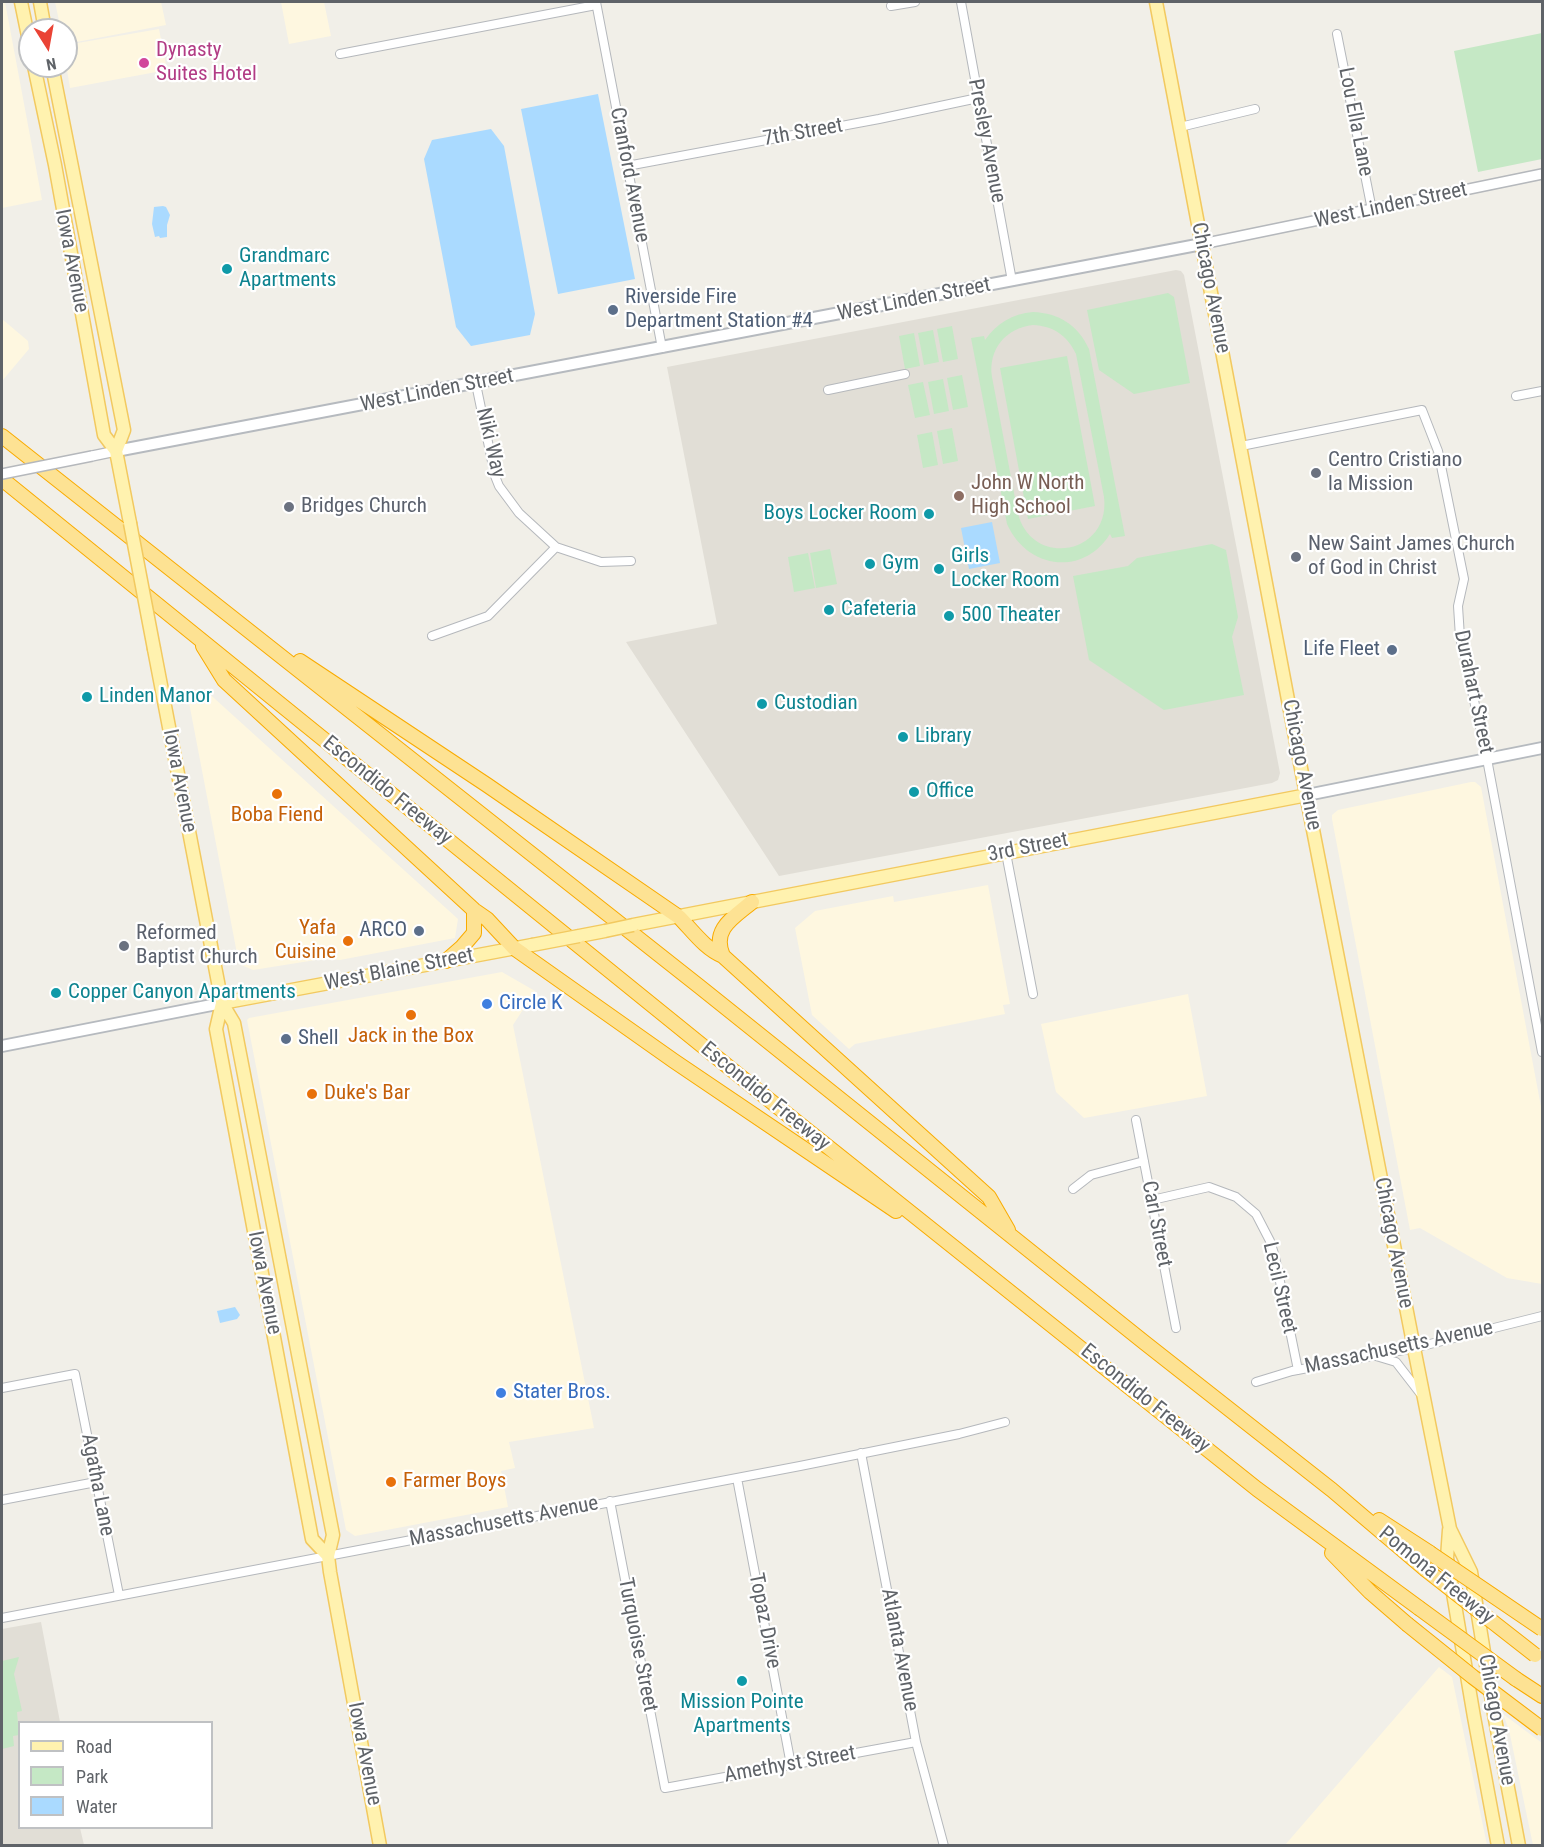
<!DOCTYPE html>
<style>
body{margin:0}
#map{position:relative;width:1544px;height:1847px;overflow:hidden;background:#f1efe8;font-family:"Roboto Condensed",sans-serif}
canvas{display:block}
.frame{position:absolute;inset:0;border:3px solid #5f6368;pointer-events:none}
.legend{position:absolute;left:18px;top:1721px;width:195px;height:108px;box-sizing:border-box;background:#fff;border:2px solid #bfc1c3;margin:0;padding:8px 10px;list-style:none;font-size:18px;color:#5f6368}
.legend li{display:flex;align-items:center;gap:12px;height:30px}
.legend b{width:30px;border:2px solid #bfc1c3}
.north{position:absolute;left:18px;top:18px;width:60px;height:60px;box-sizing:border-box;background:#fff;border:2px solid #bfc1c3;border-radius:50%;rotate:169deg;font-size:16px;font-weight:700;line-height:24px;text-align:center;color:#5f6368}
.north::after{content:'';display:block;margin:auto;width:21px;height:27px;background:#ea4335;clip-path:polygon(50% 0,100% 100%,50% 72%,0 100%)}
</style>
<div id="map">
<canvas width="1544" height="1847"></canvas>
<div class="frame"></div>
<ul class="legend">
<li><b style="height:8px;background:#fff2af"></b>Road</li>
<li><b style="height:16px;background:#c5e8c5"></b>Park</li>
<li><b style="height:16px;background:#aadaff"></b>Water</li>
</ul>
<div class="north">N</div>
</div>
<script>
const c = document.querySelector('canvas').getContext('2d');
c.lineJoin = 'round';
function paint(path, color) { c.fillStyle = color; c.fill(path, 'evenodd'); }
function trace(path, color, width, dash) { c.strokeStyle = color; c.lineWidth = width; c.lineCap = dash ? 'butt' : 'round'; c.setLineDash(dash || []); c.stroke(path); }
function write(font, color, halo, rows, align = 'center') {
  c.font = font + ' "Roboto Condensed",sans-serif'; c.lineWidth = 4.5; c.setLineDash([]); c.textBaseline = 'middle'; c.strokeStyle = halo; c.fillStyle = color; for (const [text, x, y, turn = 0] of rows) {
    c.save(); c.translate(x, y); c.rotate((+turn || 0) * Math.PI / 180); c.textAlign = isNaN(turn) ? turn : align; if (halo) c.strokeText(text, 0, 0); c.fillText(text, 0, 0); c.restore();
  }
}
const commercial = new Path2D(`
 M2 2H5L42 200 2 208Z
 M55 2H161L166 25 66 44V30H61Z
 M281 2H324L331 36 289 44Z
 M159 29 167 70 70 88 66 64V45Z
 M2 319 28 341 29 349 2 381Z
 M204 689 458 919 455 938 340 960 322 959 253 970 239 964 187 692Z
 M1471 782H1475L1481 787 1542 1112V1284L1507 1278 1420 1228 1410 1230 1332 819V815L1338 810Z
 M988 885 1010 1004 1003 1005 1005 1014 855 1044 849 1049 812 1015 795 928 815 911 893 896 894 902Z
 M502 972 535 991 513 1025 594 1428 509 1442 515 1468 501 1471 508 1507 355 1536 346 1530 247 1020 249 1018Z
 M1188 994 1207 1096 1084 1118 1056 1092 1041 1024Z
 M1439 1667 1452 1677 1487 1845H1285Z
 M1503 1714 1542 1743V1845H1533L1509 1730Z`);
const education = new Path2D(`
 M1176 270 1181 271 1184 275 1280 773 1278 780 1272 783 779 876 626 642 717 624 667 367Z
 M41 1622 60 1722H20V1828H80L84 1845 2 1846V1629Z`);
const green = new Path2D(`
 M1542 33V159L1478 172 1454 51Z
 M1168 293 1174 297 1190 383 1134 394 1099 370 1087 310Z
 M1033 312C1059 313 1078 325 1089 349L1125 536 1112 538 1110 534C1083 577 1027 569 1007 524L971 338 984 336 985 340C997 323 1012 314 1033 312ZM1033 325C1053 326 1067 335 1076 354L1104 497C1111 554 1033 569 1018 514L992 377C988 349 1006 328 1033 325Z
 M952 326 958 359 943 362 937 329Z
 M933 330 939 362 924 365 918 333Z
 M914 333 920 366 905 369 899 336Z
 M1067 356 1095 506 1028 519 1000 368Z
 M962 375 968 407 953 410 947 378Z
 M943 379 949 411 934 414 928 382Z
 M923 382 930 415 915 418 908 385Z
 M952 428 958 461 943 464 937 431Z
 M932 432 938 465 923 468 917 435Z
 M1212 544 1226 550 1238 617 1232 637 1244 695 1164 710 1089 660 1073 576 1128 566 1137 558Z
 M830 549 837 584 816 588 810 553Z
 M808 553 815 588 794 592 788 557Z
 M19 1657 14 1674 22 1711 17 1712 19 1735 13 1736 14 1746 2 1749V1661Z`);
const water = new Path2D(`
 M598 94 635 279 558 294 521 109Z
 M491 129 504 146 535 314 530 335 471 346 456 327 424 159 432 140Z
 M163 206 166 207 170 215 167 225V237L160 238 159 236 155 237 152 224 154 207Z
 M992 522 1000 563 969 569 961 528Z
 M235 1307 240 1315 237 1319 220 1323 217 1311Z`);
const minor = new Path2D(`
 M596 2 662 348
 M961 2 1012 281
 M891 6 915 2
 M1337 34 1372 210
 M340 54 596 5
 M1180 127 1255 109
 M627 166 879 119 978 98
 M476 384 495 476 499 486 519 513 556 547 601 562 631 561
 M828 390 905 374
 M1516 396 1542 391
 M1241 446 1422 410 1438 451 1464 579 1458 606 1460 637 1487 759 1542 1052
 M432 636 488 616 556 547
 M1006 853 1033 994
 M1136 1120 1176 1328
 M1073 1189 1091 1175 1144 1161
 M1152 1200 1209 1187 1236 1197 1256 1214 1270 1241 1275 1257 1298 1370
 M1376 1356 1396 1362 1420 1393
 M1256 1382 1292 1371 1414 1348 1542 1316
 M2 1388 75 1374 119 1595
 M861 1453 916 1742 944 1846
 M737 1478 791 1765
 M2 1500 96 1482
 M610 1501 665 1788 916 1742
 M2 1618 800 1466 959 1434 1005 1422`);
const tertiary = new Path2D(`
 M1202 244 1542 174
 M92 456 116 451`);
const secondary = new Path2D(`
 M116 451 1202 244
 M1307 795 1542 748
 M2 1046 222 1003`);
const primary = new Path2D(`
 M21 2 30 46
 M40 2 45 30
 M1156 2 1299 758 1414 1348 1450 1529 1471 1572 1494 1714 1519 1846
 M34 66 55 165 104 435 116 451 130 523
 M52 66 124 430 116 451
 M154 649 222 1003 234 1023 333 1535 328 1556 330 1572 380 1846
 M633 925 1307 795
 M579 936 605 931
 M222 1003 216 1029 312 1539 328 1556
 M222 1003 532 945
 M1449 1530 1447 1558 1474 1717 1498 1846`);
const motorway = new Path2D(`
 M2 436 700 987 1145 1343 1332 1490 1425 1569
 M2 479 778 1107 1257 1489 1419 1608
 M203 646 224 680 474 910 487 919 514 948 674 1061 896 1211
 M300 661 487 785 679 917C692 930 705 949 723 956L989 1197 1008 1230
 M723 956C711 929 734 917 752 902
 M446 961 462 947 474 933V910
 M1379 1520 1430 1553
 M1332 1553 1370 1592 1407 1624
 M1516 1679 1542 1696`);
const tertiaryBridge = new Path2D(`
 M2 474 92 456`);
const primaryBridge = new Path2D(`
 M130 523 154 649
 M605 931 633 925
 M532 945 579 936`);
const motorwayBridge = new Path2D(`
 M1430 1553 1542 1629
 M1425 1569 1535 1655
 M1419 1608 1516 1679
 M1407 1624 1473 1677 1542 1729`);
const markers = [
 [144,63,6,"#d1479c"],
 [227,269,6,"#0f9aa8"],
 [613,310,6,"#5c6f8a"],
 [1316,473,6,"#6b7280"],
 [959,496,6,"#8d6e63"],
 [289,507,6,"#6b7280"],
 [929,514,6,"#0f9aa8"],
 [1296,557,6,"#6b7280"],
 [870,564,6,"#0f9aa8"],
 [939,569,6,"#0f9aa8"],
 [829,610,6,"#0f9aa8"],
 [949,616,6,"#0f9aa8"],
 [1392,650,6,"#5c6f8a"],
 [87,697,6,"#0f9aa8"],
 [762,704,6,"#0f9aa8"],
 [903,737,6,"#0f9aa8"],
 [914,792,6,"#0f9aa8"],
 [277,794,6,"#e8710a"],
 [419,931,6,"#5c6f8a"],
 [348,941,6,"#e8710a"],
 [124,946,6,"#6b7280"],
 [56,993,6,"#0f9aa8"],
 [487,1004,6,"#3f7fe0"],
 [411,1015,6,"#e8710a"],
 [286,1039,6,"#5c6f8a"],
 [312,1094,6,"#e8710a"],
 [501,1393,6,"#3f7fe0"],
 [391,1482,6,"#e8710a"],
 [742,1681,6,"#0f9aa8"]
];
const hotelNames = [
 ["Dynasty",156,51],
 ["Suites Hotel",156,75]
];
const streetNames = [
 ["Lou Ella Lane",1355,122,79],
 ["7th Street",803,133,-10],
 ["Presley Avenue",986,141,79],
 ["Cranford Avenue",629,175,79],
 ["West Linden Street",1391,206,-12],
 ["Iowa Avenue",71,261,79],
 ["Chicago Avenue",1210,288,79],
 ["West Linden Street",914,300,-11],
 ["West Linden Street",437,391,-11],
 ["Niki Way",490,443,77],
 ["Durahart Street",1473,692,78],
 ["Chicago Avenue",1301,765,79],
 ["Iowa Avenue",179,781,79],
 ["Escondido Freeway",387,791,39],
 ["3rd Street",1028,848,-11],
 ["West Blaine Street",399,970,-11],
 ["Escondido Freeway",765,1097,39],
 ["Carl Street",1156,1224,79],
 ["Chicago Avenue",1393,1243,79],
 ["Iowa Avenue",264,1283,79],
 ["Lecil Street",1279,1288,77],
 ["Massachusetts Avenue",1399,1348,-12],
 ["Escondido Freeway",1145,1399,39],
 ["Agatha Lane",97,1485,79],
 ["Massachusetts Avenue",504,1522,-11],
 ["Pomona Freeway",1436,1576,39],
 ["Topaz Drive",764,1621,79],
 ["Turquoise Street",637,1645,79],
 ["Atlanta Avenue",899,1650,79],
 ["Chicago Avenue",1496,1720,80],
 ["Iowa Avenue",364,1754,79],
 ["Amethyst Street",790,1765,-10]
];
const cultureNames = [
 ["Grandmarc",239,257],
 ["Apartments",239,281],
 ["Boys Locker Room",917,514,"right"],
 ["Girls",951,557],
 ["Locker Room",951,581],
 ["Gym",882,564],
 ["Cafeteria",841,610],
 ["500 Theater",961,616],
 ["Linden Manor",99,697],
 ["Custodian",774,704],
 ["Library",915,737],
 ["Office",926,792],
 ["Copper Canyon Apartments",68,993],
 ["Mission Pointe",742,1703,"center"],
 ["Apartments",742,1727,"center"]
];
const serviceNames = [
 ["Riverside Fire",625,298],
 ["Department Station #4",625,322],
 ["Life Fleet",1380,650,"right"],
 ["ARCO",407,931,"right"],
 ["Shell",298,1039]
];
const worshipNames = [
 ["Centro Cristiano",1328,461],
 ["la Mission",1328,485],
 ["Bridges Church",301,507],
 ["New Saint James Church",1308,545],
 ["of God in Christ",1308,569],
 ["Reformed",136,934],
 ["Baptist Church",136,958]
];
const educationNames = [
 ["John W North",971,484],
 ["High School",971,508]
];
const foodNames = [
 ["Boba Fiend",277,816],
 ["Yafa",336,929,"right"],
 ["Cuisine",336,953,"right"],
 ["Jack in the Box",411,1037],
 ["Duke's Bar",324,1094,"left"],
 ["Farmer Boys",403,1482,"left"]
];
const shopNames = [
 ["Circle K",499,1004],
 ["Stater Bros.",513,1393]
];
paint(commercial, '#fef7e0');
paint(education, '#e1ded6');
paint(green, '#c5e8c5');
paint(water, '#aadaff');
trace(minor, '#b5b8bc', 10);
trace(tertiary, '#b5b8bc', 12);
trace(secondary, '#b6babf', 14);
trace(primary, '#f2c960', 15);
trace(motorway, '#f9ab00', 16);
trace(minor, '#fff', 8);
trace(tertiary, '#fff', 9);
trace(secondary, '#fff', 10);
trace(primary, '#fff2af', 12);
trace(motorway, '#fde293', 14);
trace(tertiaryBridge, '#b5b8bc', 12, []);
trace(primaryBridge, '#f2c960', 15, []);
trace(motorwayBridge, '#f9ab00', 16, []);
trace(tertiaryBridge, '#fff', 9);
trace(primaryBridge, '#fff2af', 12);
trace(motorwayBridge, '#fde293', 14);
for (const [x, y, r, color] of markers) { const dot = new Path2D(); dot.arc(x, y, r, 0, 2 * Math.PI); c.fillStyle = color; c.fill(dot); trace(dot, '#fff', 2); }
write('21px', '#b23c85', '#fff', hotelNames, 'left');
write('21px', '#5f6368', '#fff', streetNames);
write('21px', '#0d838f', '#fff', cultureNames, 'left');
write('21px', '#4e5e75', '#fff', serviceNames, 'left');
write('21px', '#5b616d', '#fff', worshipNames, 'left');
write('21px', '#785e54', '#fff', educationNames, 'left');
write('21px', '#c56008', '#fff', foodNames);
write('21px', '#366cbe', '#fff', shopNames, 'left');
</script>
